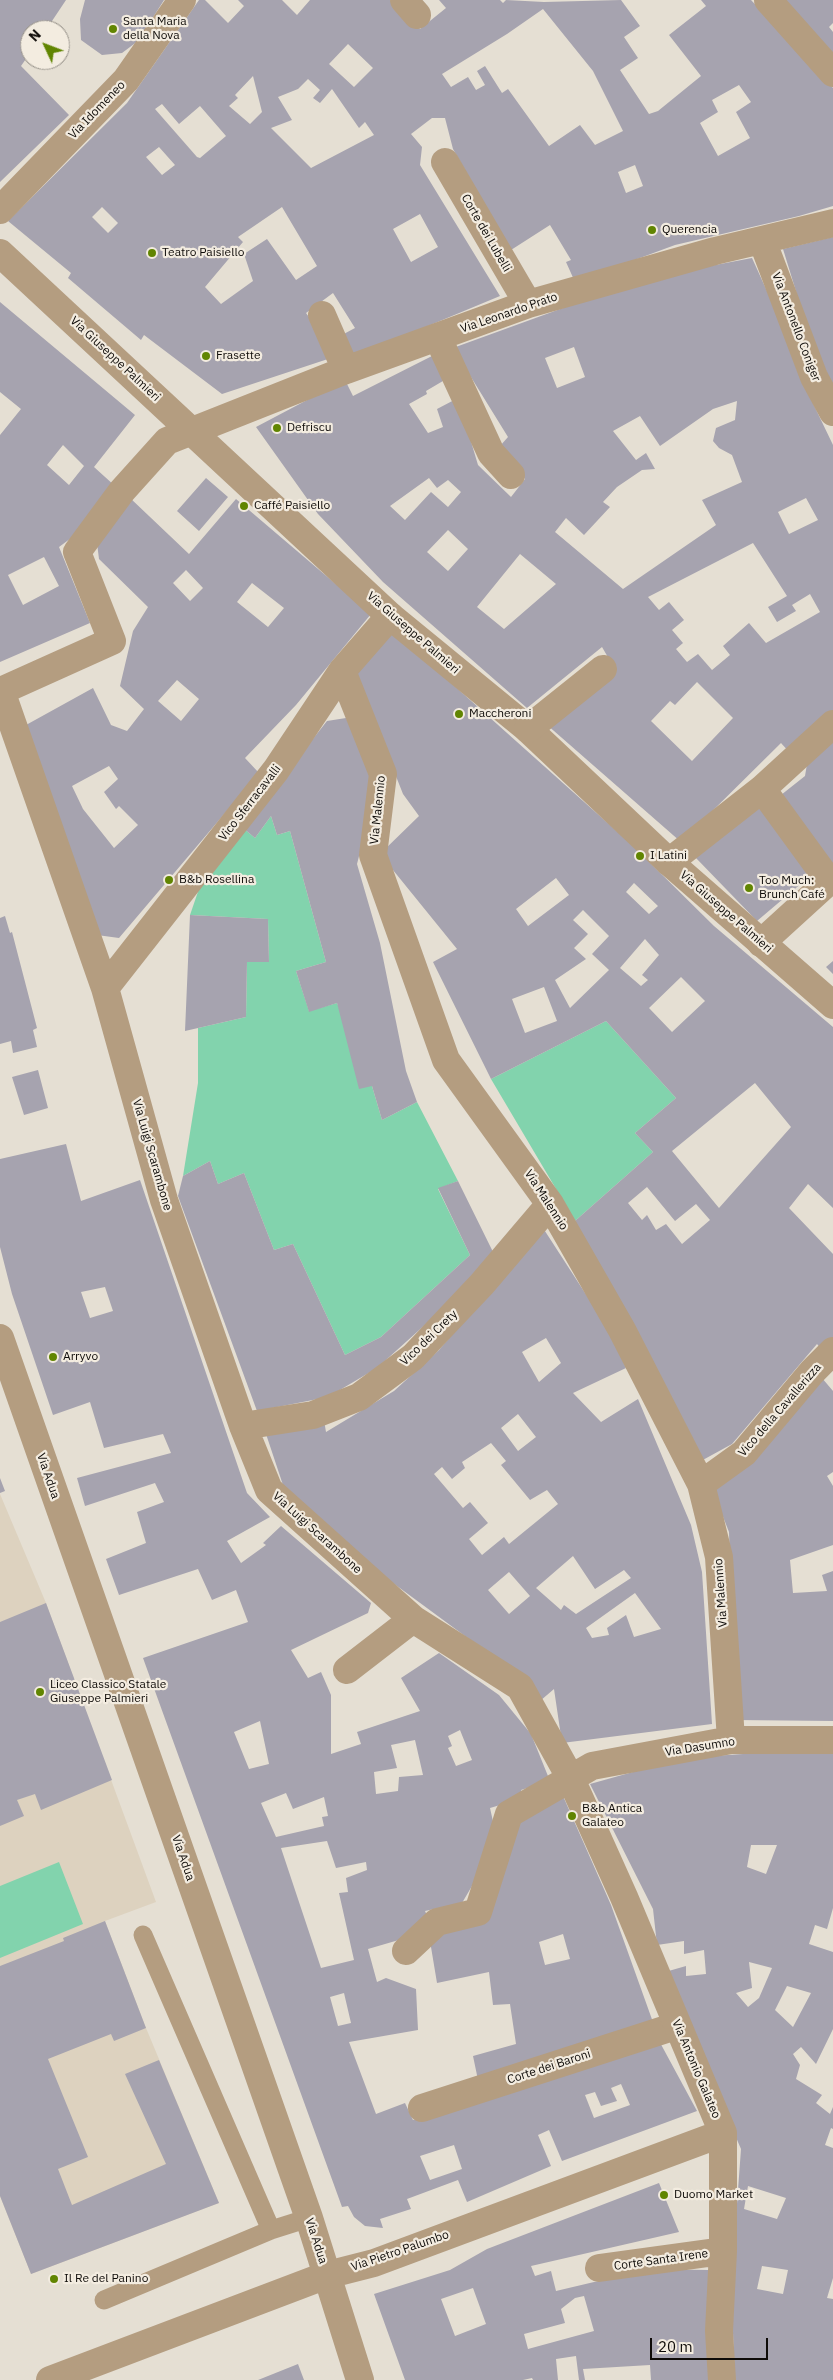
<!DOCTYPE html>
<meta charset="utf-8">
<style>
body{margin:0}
#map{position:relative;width:833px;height:2380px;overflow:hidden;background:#e5dfd3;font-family:"IBM Plex Sans",sans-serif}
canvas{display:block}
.north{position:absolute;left:20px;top:20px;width:50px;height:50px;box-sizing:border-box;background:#f3ece0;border:1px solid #97928a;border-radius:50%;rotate:313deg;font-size:14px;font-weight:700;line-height:20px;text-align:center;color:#0e0b08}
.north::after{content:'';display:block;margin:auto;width:18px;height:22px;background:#618501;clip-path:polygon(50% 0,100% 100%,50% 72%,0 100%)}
.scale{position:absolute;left:650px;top:2338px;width:118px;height:22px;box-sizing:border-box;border:2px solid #0e0b08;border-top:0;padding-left:6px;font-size:15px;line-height:18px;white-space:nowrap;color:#0e0b08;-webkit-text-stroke:4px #f3ece0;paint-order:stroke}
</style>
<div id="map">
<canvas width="833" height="2380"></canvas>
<div class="north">N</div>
<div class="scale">20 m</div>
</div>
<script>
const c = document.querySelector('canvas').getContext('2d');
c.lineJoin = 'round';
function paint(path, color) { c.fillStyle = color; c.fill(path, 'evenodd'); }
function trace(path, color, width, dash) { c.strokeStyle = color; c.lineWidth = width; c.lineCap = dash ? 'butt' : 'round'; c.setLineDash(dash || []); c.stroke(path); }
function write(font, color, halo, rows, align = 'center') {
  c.font = font + ' "IBM Plex Sans",sans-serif'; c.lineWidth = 4.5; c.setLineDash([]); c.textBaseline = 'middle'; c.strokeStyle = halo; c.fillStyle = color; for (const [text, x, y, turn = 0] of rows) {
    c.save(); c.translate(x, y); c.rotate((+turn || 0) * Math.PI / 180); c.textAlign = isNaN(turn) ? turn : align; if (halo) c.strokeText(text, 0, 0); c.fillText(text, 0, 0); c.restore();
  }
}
const built = new Path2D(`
 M0 1494 46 1603 156 1902 105 1921 146 2028 219 2203 31 2274 0 2196Z`);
const green = new Path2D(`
 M271 816 277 835 290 831 326 962 296 971 309 1011 337 1003 372 1086 382 1120 417 1102 458 1181 438 1189 470 1255 381 1337 345 1355 293 1244 274 1250 244 1173 218 1184 210 1161 183 1176 198 1083V1028L246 1017 247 962H269L268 919 190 915 201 883 243 828 255 838Z
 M606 1021 676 1098 635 1133 653 1152 575 1221 491 1079Z
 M59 1862 83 1924 0 1958V1886Z`);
const building = new Path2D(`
 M0 0H66L46 30H30V53L21 66 69 115 0 182Z
 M85 0H164L138 41 122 53 102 55 81 40 80 19Z
 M199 0H205L228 23 244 6 238 0H282L297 15 310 0H390L420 29 446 8 439 0H500L503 3 506 0 544 2 621 0 640 26 624 37 638 58 620 70 649 114 658 111 701 76 669 35 706 6 701 0H751L833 88V206L799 216 675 245 575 282 566 262 571 260 550 225 511 250 453 149 445 118H432L411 134 422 147 420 165 500 296 351 358 340 336 355 328 333 293 306 313 324 338 331 358 222 394 144 335 141 340 68 278 71 273 8 221 127 103ZM543 9 593 71 623 131 595 145 580 125 549 146 508 89 502 93 485 66 477 71 485 85 476 90 468 77 451 87 442 74 507 34ZM348 44 373 68 354 87 329 64ZM253 76 262 112 250 124 229 106 238 98 235 95ZM308 79 320 90 313 98 320 103 332 89 359 128 365 122 374 135 311 168 271 128 292 120 278 97 298 89ZM739 85 751 102 736 112 750 138 718 156 700 123 718 112 712 100ZM162 104 179 124 200 106 226 136 200 158 197 157 155 109ZM159 147 175 165 162 175 146 157ZM635 165 643 186 626 193 618 172ZM102 207 118 223 108 233 92 217ZM282 207 317 266 296 280 267 239 244 254 253 281 221 304 205 287 243 242 238 237ZM420 214 438 247 411 262 393 229Z
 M776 0H833V23L829 27 833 32V64Z
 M833 237V387L807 327 783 249Z
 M752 258 781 322 797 370 833 445V712L790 753 781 743 681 842 546 724 574 699 616 671 602 647 527 708 383 582 318 514 256 427 345 380 353 396 434 355 448 378 426 391 427 394 409 404 428 433 443 427 437 409 458 398 478 465 511 497 525 479 500 446 508 437 453 348 607 292 673 273ZM574 347 585 377 557 388 545 358ZM737 401 735 420 716 428 713 441 719 448 732 455 742 482 702 500 716 525 623 589 555 532 566 518 584 535 610 507 603 502 617 487 642 470 655 469 646 453 636 460 613 431 640 416 660 446 713 409ZM429 478 437 488 448 480 461 492 448 507 431 492 405 520 390 506ZM806 498 818 520 789 534 778 512ZM448 530 468 549 448 571 427 552ZM753 543 787 596 768 607 777 622 796 611 792 605 810 594 820 612 766 643 749 623 723 646 730 655 712 670 698 654 687 662 676 649 683 643 672 630 684 620 669 602 659 610 648 597ZM520 554 556 584 504 629 477 607ZM697 682 733 718 692 761 651 721 670 701 675 705Z
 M0 302 135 415 94 467 115 486 86 527 59 547 90 623 0 662V435L21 409 0 392ZM63 445 84 466 69 485 47 465ZM44 557 59 586 23 605 8 575Z
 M206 478 228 497 199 531 177 511Z
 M129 497 189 554 236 499 371 614 296 705 245 758 259 773 119 938 97 935 26 725 93 688 111 725 127 731 144 709 120 686 133 631 148 607 99 559 97 543ZM186 570 203 588 190 601 173 583ZM252 583 284 608 268 627 237 602ZM177 680 199 699 181 721 158 701ZM109 766 118 779 104 792 116 809 119 806 138 825 114 848 83 809 72 786Z
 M393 631 630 843 714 926 833 1027V1208L808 1184 789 1208 833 1254V1340L822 1350 817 1344 732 1444 701 1461 575 1221 653 1152 635 1133 676 1098 606 1021 491 1079 433 962 457 949 380 854 419 816 403 794 354 670ZM556 878 569 895 528 926 516 909ZM634 883 658 906 649 914 626 892ZM583 910 609 936 592 954 609 970 570 1008 555 980 586 959 574 948 588 934 573 920ZM645 939 659 955 642 975 648 980 641 986 620 968ZM681 977 705 1001 672 1032 649 1008ZM544 987 557 1021 525 1033 512 999ZM755 1083 791 1127 719 1208 672 1151ZM647 1187 675 1221 696 1204 710 1220 682 1244 666 1224 656 1230 647 1215 642 1220 628 1203Z
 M346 718 374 773 372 805 357 864 380 943 406 1071 417 1102 382 1120 372 1086 359 1089 337 1003 309 1012 296 971 326 962 290 831 277 835 271 816 255 838 243 828 327 721Z
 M833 737V872L781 795 805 776 808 758Z
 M763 804 816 871 757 921 695 857Z
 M190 915 268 919 269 962H247L246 1017 185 1031Z
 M5 916 10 933 12 932 37 1028 33 1030 37 1047 13 1053 11 1041 0 1044V918Z
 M833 961V974L826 967Z
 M38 1070 48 1108 24 1115 12 1077Z
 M66 1144 81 1201 140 1180 247 1493 270 1517 227 1541 241 1563 266 1545 263 1543 281 1526 371 1603 368 1613 291 1650 308 1678 321 1672 331 1695V1754L361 1744 357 1732 420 1711 401 1678 439 1653 499 1695 531 1734 550 1781 521 1790 524 1798 490 1808 496 1835 479 1874 462 1903 425 1911 429 1920 409 1937 368 1949 377 1982 386 1978 416 1989 418 2030 349 2042 376 2114 405 2103 413 2120 657 2037 697 2111 562 2161 549 2130 538 2135 551 2166 467 2202 458 2180 407 2199 411 2209 380 2219 383 2228 365 2226 354 2217 348 2206 342 2207 143 1658 248 1622 236 1590 212 1600 198 1569 119 1595 106 1559 146 1543 137 1512 164 1502 155 1483 85 1506 77 1478 171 1453 163 1434 104 1448 90 1402 53 1415 12 1294 0 1247V1159ZM105 1287 113 1311 90 1318 81 1292ZM260 1721 269 1764 249 1769 234 1732ZM460 1730 472 1760 456 1766 448 1748 452 1746 448 1736ZM415 1740 423 1775 399 1777 398 1791 376 1794 374 1772 397 1768 391 1745ZM286 1793 293 1809 324 1797 328 1816 322 1817 324 1826 276 1837 261 1803ZM327 1841 336 1868 366 1862 367 1870 346 1878 348 1892 339 1893 354 1960 321 1968 281 1848ZM344 1993 351 2023 338 2026 330 1997ZM621 2084 630 2105 594 2118 585 2095 595 2092 601 2106 617 2101 611 2088ZM454 2145 462 2169 430 2180 420 2156Z
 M210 1161 218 1184 244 1173 274 1250 293 1244 345 1355 381 1337 470 1255 438 1188 458 1181 494 1254 477 1278 377 1368 328 1397 257 1411 178 1196 183 1176Z
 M543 1228 609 1330 626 1368 573 1393 601 1422 638 1399 691 1525 702 1572 712 1724 562 1743 554 1689 540 1701 522 1678 340 1544 287 1497 266 1434 324 1420 326 1432 394 1391 439 1350ZM546 1338 561 1363 539 1382 522 1352ZM518 1414 536 1437 518 1451 501 1428ZM491 1443 506 1461 501 1465 530 1500 547 1490 558 1504 509 1544 504 1537 482 1555 469 1539 488 1523 470 1502 463 1508 434 1474 442 1467 452 1479 465 1468 462 1462ZM573 1556 595 1589 624 1570 631 1578 576 1614 564 1605 561 1610 536 1588ZM509 1572 530 1596 509 1614 488 1590ZM635 1593 661 1629 634 1637 626 1615 607 1628 609 1635 592 1638 586 1628Z
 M816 1371 833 1391V1472L827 1476 833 1486V1545L790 1560 793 1593 827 1591 822 1575 833 1571V1721L735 1720 729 1532 711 1486Z
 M0 1478 5 1491 0 1493Z
 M46 1603 112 1780 41 1810 35 1794 17 1800 24 1816 0 1826V1622Z
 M833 1748V1908L827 1929 815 1925 809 1944 833 1952V2029L816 2064 801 2047 793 2054 800 2065 796 2079 822 2095 816 2103 830 2114 833 2107V2129L831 2128 825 2145 833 2148V2278L827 2298 833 2299V2380H735L731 2286 741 2149 665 1972 686 1966V1976L706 1974 704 1950 684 1954V1941L657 1945 653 1909 590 1784 683 1758ZM751 1845H777L766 1874 747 1867ZM749 1962 772 1968 759 1998 748 2007 736 1993 752 1988ZM787 1986 811 1993 793 2027 775 2010ZM748 2186 786 2198 777 2219 744 2209ZM762 2266 788 2270 783 2294 757 2289Z
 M563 1796 611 1905 654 2025 478 2080 473 2056 516 2044 510 2004 493 2005 489 1972 437 1983 429 1935 484 1922 516 1821ZM563 1934 570 1959 545 1965 539 1942Z
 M105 1921 146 2028 114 2041 111 2034 48 2059 88 2157 58 2169 72 2205 166 2164 125 2074 159 2060 219 2203 31 2274 0 2196V1966L64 1941 63 1938Z
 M659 2183 679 2232 531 2266 535 2276 551 2271 556 2291 649 2269 708 2270 710 2380H651L650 2365 583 2369 585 2380H579L576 2356 556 2359 558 2380H533L532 2378 523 2380H405L374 2294 450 2270 487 2249ZM473 2288 486 2324 455 2336 441 2299ZM584 2296 594 2331 528 2349 524 2334 565 2323 561 2309 575 2298Z
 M298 2364 304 2380H258Z`);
const service = new Path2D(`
 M143 1935 271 2230
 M104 2300 271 2230 309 2218`);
const pedestrian = new Path2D(`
 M390 616 528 729 669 862 833 1005
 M422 2108 676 2026`);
const minor = new Path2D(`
 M404 0 417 15
 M768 0 833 73
 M445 162 528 304
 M0 210 126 80 182 0
 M762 240 814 377 833 412
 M0 253 390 616 342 671 276 770 105 988
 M322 315 346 370
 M438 338 491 453 511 475
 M342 671 383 774 373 855 446 1060 550 1204 622 1330 701 1484 719 1557 731 1740
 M528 729 603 669
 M669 862 762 789 833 724
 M761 943 829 881 762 789
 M0 1338 309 2218 360 2380
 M243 1426 313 1415 359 1397 413 1357 482 1284 550 1204
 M701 1484 744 1453 812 1372 833 1351
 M347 1670 413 1619
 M406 1951 437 1922 478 1912 509 1814 592 1766 731 1740H833
 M599 2268 723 2251
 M50 2380 327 2275 374 2263 723 2133
 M722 2380 719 2331 723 2251V2133L624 1897 571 1779 520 1687 413 1619 269 1490 243 1426 164 1200 105 988 1 691 112 641 77 552 122 491 167 441 346 370 528 304 715 251 833 223`);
const markers = [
 [113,29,5,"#618501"],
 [652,230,5,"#618501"],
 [152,253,5,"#618501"],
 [206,356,5,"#618501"],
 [277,428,5,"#618501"],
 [244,506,5,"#618501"],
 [459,714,5,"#618501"],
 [640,856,5,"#618501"],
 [169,880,5,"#618501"],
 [749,888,5,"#618501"],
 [53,1357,5,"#618501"],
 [40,1692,5,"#618501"],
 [572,1816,5,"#618501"],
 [664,2195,5,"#618501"],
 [54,2279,5,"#618501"]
];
const poiNames = [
 ["Santa Maria",123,22],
 ["della Nova",123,36],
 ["Querencia",662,230],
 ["Teatro Paisiello",162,253],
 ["Frasette",216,356],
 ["Defriscu",287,428],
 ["Caffé Paisiello",254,506],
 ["Maccheroni",469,714],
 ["I Latini",650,856],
 ["B&b Rosellina",179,880],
 ["Too Much:",759,881],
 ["Brunch Café",759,895],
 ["Arryvo",63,1357],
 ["Liceo Classico Statale",50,1685],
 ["Giuseppe Palmieri",50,1699],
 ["B&b Antica",582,1809],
 ["Galateo",582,1823],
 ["Duomo Market",674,2195],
 ["Il Re del Panino",64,2279]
];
const streetNames = [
 ["Via Idomeneo",97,110,-46],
 ["Corte dei Lubelli",486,233,60],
 ["Via Leonardo Prato",509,313,-19],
 ["Via Antonello Coniger",796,327,69],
 ["Via Giuseppe Palmieri",115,359,43],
 ["Via Giuseppe Palmieri",413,633,41],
 ["Vico Sferracavalli",250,803,-52],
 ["Via Malennio",378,810,-84],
 ["Via Giuseppe Palmieri",726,912,41],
 ["Via Luigi Scarambone",152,1155,74],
 ["Via Malennio",546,1200,57],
 ["Vico dei Crety",429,1338,-44],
 ["Vico della Cavallerizza",780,1410,-49],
 ["Via Adua",48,1476,71],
 ["Via Luigi Scarambone",317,1533,42],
 ["Via Malennio",721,1593,-94],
 ["Via Dasumno",700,1747,-9],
 ["Via Adua",183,1858,71],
 ["Corte dei Baroni",549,2067,-18],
 ["Via Antonio Galateo",696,2069,67],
 ["Via Adua",316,2241,72],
 ["Via Pietro Palumbo",400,2251,-19],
 ["Corte Santa Irene",661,2260,-8]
];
paint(built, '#ddd2bf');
paint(green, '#82d3ad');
paint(building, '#a6a3af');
trace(service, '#b49d80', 19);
trace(pedestrian, '#b49d80', 28);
trace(minor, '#b49d80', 28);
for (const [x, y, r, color] of markers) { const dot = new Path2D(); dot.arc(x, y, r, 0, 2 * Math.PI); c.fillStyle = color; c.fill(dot); trace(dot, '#f3ece0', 2); }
write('12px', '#0e0b08', '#f3ece0', poiNames, 'left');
write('12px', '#0e0b08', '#f3ece0', streetNames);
</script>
